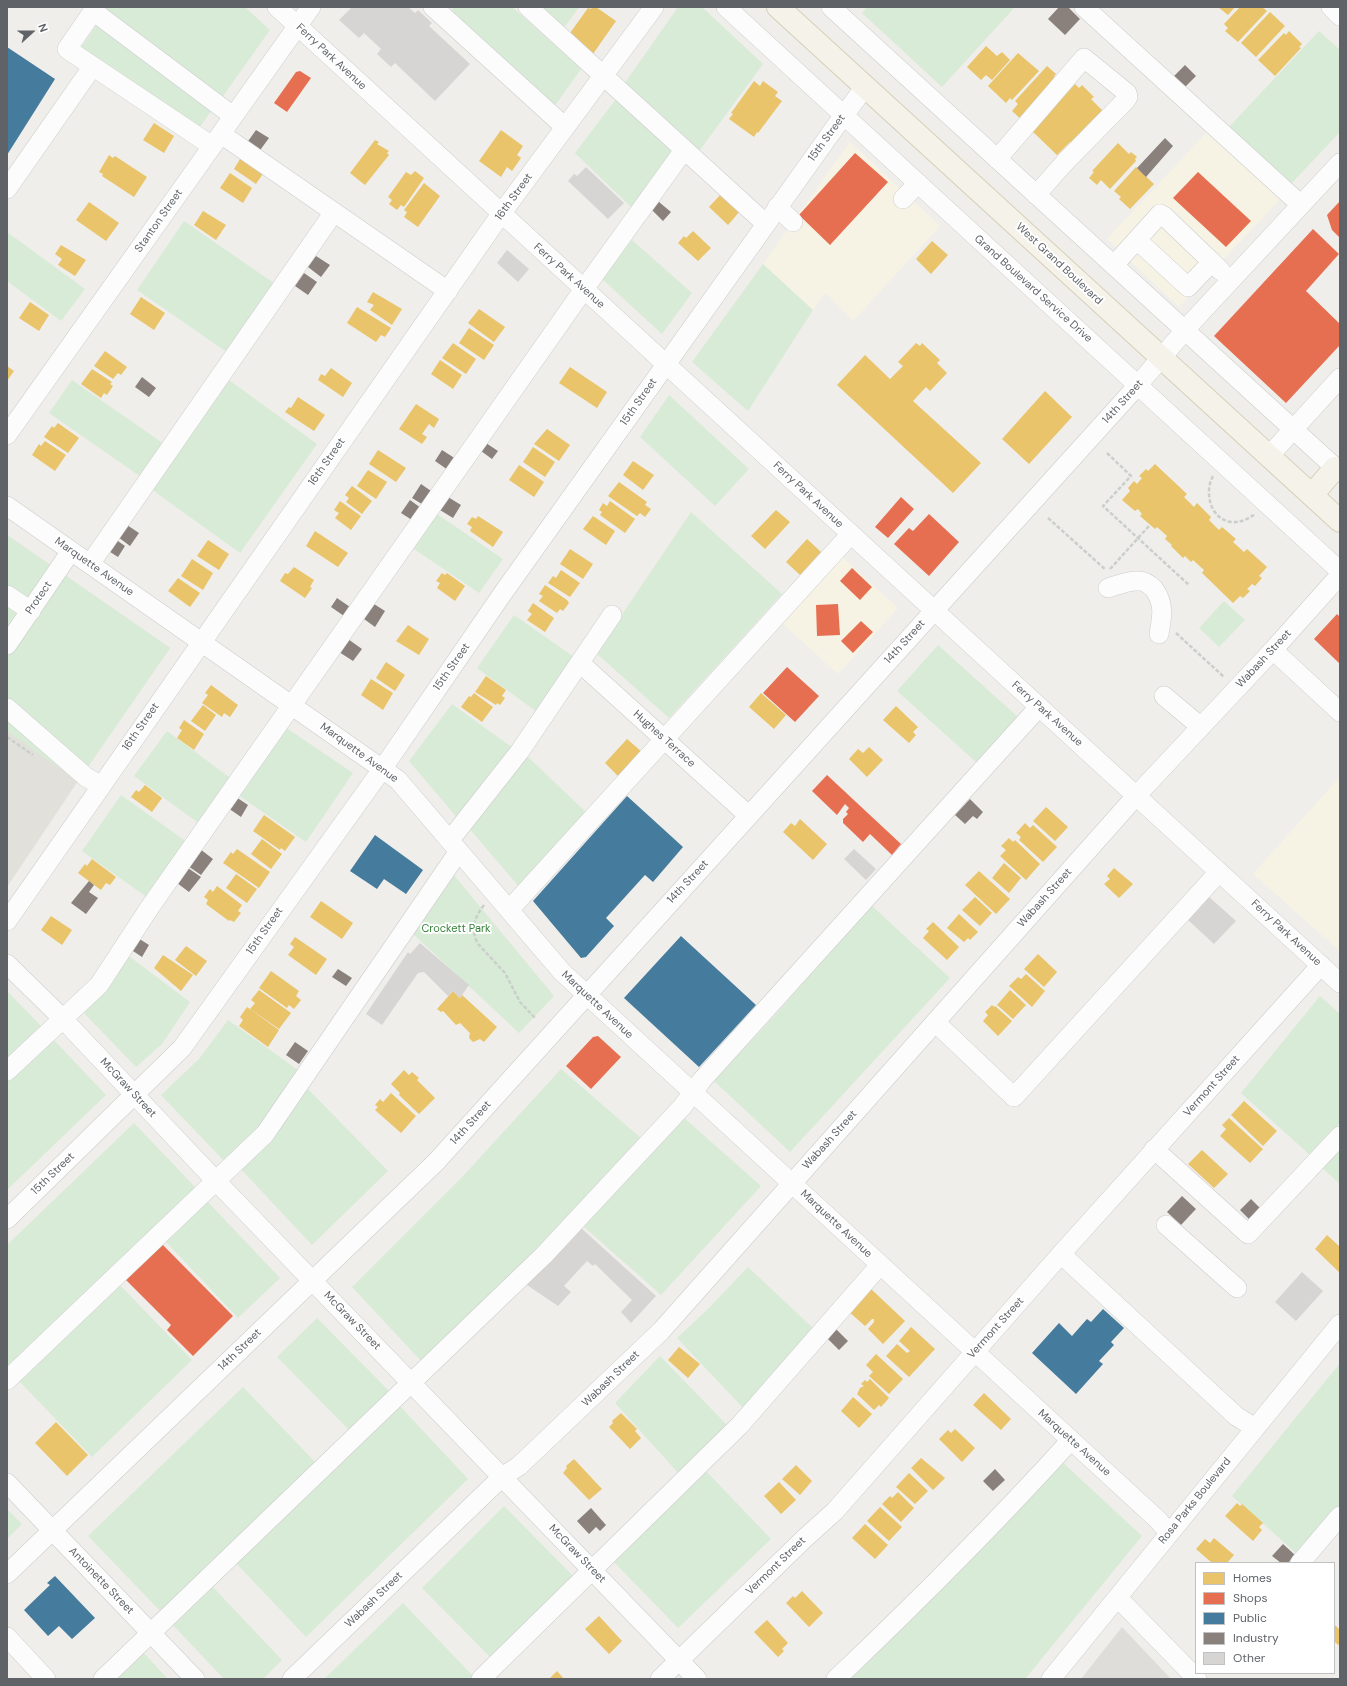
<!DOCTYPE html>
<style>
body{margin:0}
#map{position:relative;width:1347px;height:1686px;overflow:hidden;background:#efeeea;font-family:"DM Sans",sans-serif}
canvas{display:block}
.frame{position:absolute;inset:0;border:8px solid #5f6368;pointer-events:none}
.legend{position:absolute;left:1195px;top:1562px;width:140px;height:112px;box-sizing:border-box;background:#fff;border:1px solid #bfc1c3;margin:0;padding:5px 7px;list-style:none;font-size:12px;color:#5f6368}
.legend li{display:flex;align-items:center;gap:8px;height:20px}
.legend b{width:20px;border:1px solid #bfc1c3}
.north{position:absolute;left:12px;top:12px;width:40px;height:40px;-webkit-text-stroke:3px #fff;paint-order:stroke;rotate:69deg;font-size:11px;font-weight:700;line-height:16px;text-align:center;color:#5f6368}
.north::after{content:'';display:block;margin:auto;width:14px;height:18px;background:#5f6368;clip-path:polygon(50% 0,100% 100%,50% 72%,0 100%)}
</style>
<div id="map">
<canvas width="1347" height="1686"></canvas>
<div class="frame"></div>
<ul class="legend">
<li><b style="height:11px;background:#e9c46a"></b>Homes</li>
<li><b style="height:11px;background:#e76f51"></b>Shops</li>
<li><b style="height:11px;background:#457b9d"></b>Public</li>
<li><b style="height:11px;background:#8a817c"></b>Industry</li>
<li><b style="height:11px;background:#d6d5d3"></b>Other</li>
</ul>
<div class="north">N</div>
</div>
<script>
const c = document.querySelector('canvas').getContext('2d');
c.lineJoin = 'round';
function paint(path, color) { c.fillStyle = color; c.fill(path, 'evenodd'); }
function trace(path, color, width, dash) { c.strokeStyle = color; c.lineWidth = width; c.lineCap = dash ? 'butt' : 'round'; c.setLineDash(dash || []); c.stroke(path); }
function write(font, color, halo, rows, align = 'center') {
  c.font = font + ' "DM Sans",sans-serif'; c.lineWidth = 4; c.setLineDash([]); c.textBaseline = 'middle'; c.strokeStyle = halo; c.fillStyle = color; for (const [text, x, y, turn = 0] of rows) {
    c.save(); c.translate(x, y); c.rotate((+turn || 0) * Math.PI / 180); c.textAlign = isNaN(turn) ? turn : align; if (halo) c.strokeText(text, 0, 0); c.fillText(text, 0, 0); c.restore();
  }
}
const commercial = new Path2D(`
 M1209 130 1281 198 1179 307 1107 239Z
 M850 142 940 226 853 321 825 293 813 310 763 264Z
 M840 555 898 608 838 674 780 621Z
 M1340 777V951L1253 874Z`);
const industrial = new Path2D(`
 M1122 1627 1171 1679H1081Z`);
const education = new Path2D(`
 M7 535 170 648 78 781 7 887Z`);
const green = new Path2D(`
 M107 7H245L270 30 221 99 104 11Z
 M454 7H512L581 69 554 107 450 12Z
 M541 7H579L564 28Z
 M678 7H702L763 64 697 154 622 87Z
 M867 7H1015L942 87 862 13Z
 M98 23 214 107 197 131 80 49Z
 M1319 31 1340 50V132L1289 186 1228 128Z
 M616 99 673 152 633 209 575 153Z
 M184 221 278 286 231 355 137 290Z
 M7 232 85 289 61 321 7 281Z
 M632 240 692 293 662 334 602 279Z
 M763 264 813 310 748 411 692 362Z
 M72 380 167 446 144 479 49 413Z
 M229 380 317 444 240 553 151 489Z
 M669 395 749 469 715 506 640 437Z
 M691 512 782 594 669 718 596 653Z
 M437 514 503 559 479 593 414 549Z
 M7 535 170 648 78 781 7 731Z
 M1224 601 1245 620 1219 647 1199 628Z
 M514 615 574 657 537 712 477 668Z
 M938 645 1018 717 977 763 897 691Z
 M452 704 513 748 459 820 409 761Z
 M285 727 353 773 306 842 238 795Z
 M167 731 233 780 201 825 134 776Z
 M527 756 589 815 521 889 467 826Z
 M121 795 187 842 148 898 82 851Z
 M453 874 554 996 519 1033 411 932Z
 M871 905 950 978 790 1152 714 1081 778 1012Z
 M126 954 190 1002 162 1044 136 1067 81 1010Z
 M7 991 43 1028 7 1062Z
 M1320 996 1340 1014V1123L1310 1155 1241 1093Z
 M228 1020 298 1070 258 1135 225 1162 161 1095 199 1059Z
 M52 1038 106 1095 7 1190V1081Z
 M561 1069 642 1139 565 1223 422 1362 352 1287 464 1175Z
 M307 1088 388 1171 312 1245 238 1166Z
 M682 1116 761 1186 661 1295 583 1226Z
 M134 1123 196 1188 7 1370V1245Z
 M1340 1146V1184L1321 1167Z
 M207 1201 280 1278 238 1318 165 1241Z
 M748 1267 815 1330 745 1410 677 1338 706 1311Z
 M119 1284 192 1360 92 1457 19 1381Z
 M317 1318 392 1394 352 1433 277 1357Z
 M660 1356 730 1428 681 1476 615 1403Z
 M1340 1363V1505L1297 1554 1232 1496Z
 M243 1387 319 1466 164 1615 88 1536Z
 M399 1405 468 1479 306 1637 234 1561Z
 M1059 1459 1142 1536 1025 1679H845Z
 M704 1469 771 1539 678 1628 611 1559Z
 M504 1506 576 1579 493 1660 422 1588Z
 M7 1509 22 1524 7 1539Z
 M210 1584 282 1660 263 1679H224L170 1622Z
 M403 1603 473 1676 469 1679H324Z
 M142 1651 168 1679H112Z`);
const homes = new Path2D(`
 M592 7H596L616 21 593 54 571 38 573 35 570 33 588 8 591 9Z
 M1218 7H1235L1228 15Z
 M1240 7H1262L1267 11 1238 42 1225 31 1228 28 1224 24Z
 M1270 12 1285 26 1256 57 1241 43Z
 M1289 31 1302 44 1299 47 1301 48 1275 76 1258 60 1284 33 1286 35Z
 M986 46 997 56 1002 52 1010 60 992 80 986 75 981 80 967 67Z
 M1018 53 1039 71 1012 100 1010 98 1006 103 988 86Z
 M1047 66 1056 74 1054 76 1060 82 1023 121 1012 111 1018 104 1015 101Z
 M754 81 760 86 763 81 778 92 775 96 782 101 758 133 757 132 754 137 729 119 733 114 731 113Z
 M1075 84 1079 88 1082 85 1094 97 1091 99 1104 112 1073 145 1070 142 1057 155 1032 131Z
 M154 123 174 136 164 153 143 140Z
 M501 130 523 146 517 155 521 158 512 171 507 167 501 177 479 161Z
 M375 140 379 142 377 144 389 151 387 153 389 155 365 185 350 173Z
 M1118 143 1129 154 1131 152 1137 157 1135 159 1136 161 1110 189 1101 180 1097 185 1089 178 1094 172 1092 171Z
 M243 154 266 169 256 184 234 169Z
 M109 155 113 158 115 156 147 177 134 197 102 176 103 174 99 172Z
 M1136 167 1154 184 1130 209 1119 199 1121 197 1114 191Z
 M415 171 424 178 404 207 401 205 397 210 389 204 392 200 388 197 406 172 411 175Z
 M230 173 252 188 243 203 220 188Z
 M424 183 440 196 418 227 404 217 407 212 404 210Z
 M721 194 740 211 728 225 709 207Z
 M89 202 119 223 106 241 76 220Z
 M203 211 226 225 216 240 194 225Z
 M693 231 711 248 698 261 678 243 684 236 686 238Z
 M932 241 948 255 931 274 916 259Z
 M61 245 86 260 75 276 58 265 62 259 55 254Z
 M373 292 402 309 392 325 370 310 374 305 367 302Z
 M141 297 165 313 154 330 130 314Z
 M30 302 49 315 39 331 19 318Z
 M357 307 391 328 385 337 381 335 376 342 347 323Z
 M479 309 505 327 494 342 468 323Z
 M469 328 494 345 484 360 459 343Z
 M453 343 476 359 466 374 442 358Z
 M916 343 920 346 922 343 940 360 937 363 947 373 930 391 926 387 913 401 981 463 953 493 837 385 865 355 890 379 903 366 898 362Z
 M105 351 127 367 121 375 118 373 113 379 94 366Z
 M440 360 462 375 453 389 431 374Z
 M7 366 14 371 7 381Z
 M570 367 607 392 597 408 559 383Z
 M331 368 352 383 343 397 318 380 321 374 325 376Z
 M92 369 112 382 110 384 113 386 107 395 104 393 101 398 81 384Z
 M1045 391 1072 417 1029 464 1002 439Z
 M298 397 325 415 314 431 285 412 289 407 291 408Z
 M416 404 439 419 434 428 429 424 422 434 427 437 422 444 399 429Z
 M58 423 79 438 68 453 44 437 52 426 54 428Z
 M547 429 570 445 559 461 534 444Z
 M45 441 66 455 55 471 32 455 39 444 41 446Z
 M533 447 555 462 545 477 523 462Z
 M378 450 406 468 396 482 369 464Z
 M633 461 654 475 643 490 623 475Z
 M1155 464 1187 494 1184 497 1194 507 1197 503 1211 517 1209 520 1219 530 1222 527 1236 539 1233 542 1244 552 1247 549 1267 567 1259 576 1262 578 1255 586 1252 584 1247 589 1250 591 1243 598 1240 596 1233 603 1202 573 1204 570 1193 560 1191 562 1185 556 1183 558 1171 546 1172 545 1165 539 1167 536 1157 527 1155 529 1140 516 1142 514 1138 509 1135 511 1122 500 1130 491 1128 488 1134 481 1137 484 1142 478 1139 476 1146 469 1148 471Z
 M519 465 544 482 534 497 509 480Z
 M368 470 387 482 376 499 357 486Z
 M619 482 647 502 645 505 651 509 645 517 640 513 637 516 608 496Z
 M352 486 372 501 362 514 346 502 349 498 345 495Z
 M340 501 361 516 351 530 335 518 339 513 334 510Z
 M610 501 635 519 625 533 600 515 602 512 599 510 603 503 607 506Z
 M776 510 790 522 765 549 751 536Z
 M478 516 503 532 493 547 470 531 472 527 467 524 472 517 476 519Z
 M593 516 615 531 606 545 583 529Z
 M315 531 348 553 338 567 306 546Z
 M807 539 821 552 800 575 786 562Z
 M208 540 229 554 219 570 197 556Z
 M570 549 593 564 583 579 560 564Z
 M192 559 213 573 203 590 181 576Z
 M294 567 314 580 310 587 312 588 305 598 280 581 285 573 288 574Z
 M561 570 580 583 570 597 548 583 553 576 556 578Z
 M442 573 445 575 447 573 465 586 455 601 437 588 440 583 436 581Z
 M178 578 200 593 190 607 168 591Z
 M545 585 567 600 569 603 563 611 560 609 557 613 539 601 543 596 539 594Z
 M533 603 554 618 545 632 527 620 532 614 528 611Z
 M408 625 429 639 419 655 396 641Z
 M386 662 405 675 395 691 376 678Z
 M486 676 506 690 502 696 505 698 500 705 497 703 496 705 475 692Z
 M371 679 393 693 383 710 361 695Z
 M211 685 238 705 230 717 224 713 222 717 202 703 208 695 205 693Z
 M474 693 493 707 482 722 461 707 469 696 471 697Z
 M761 693 786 715 774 729 749 707Z
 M203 705 216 715 205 731 191 721Z
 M896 706 918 727 913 732 916 735 909 743 883 720Z
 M184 720 204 734 194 750 177 738 182 730 179 728Z
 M627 739 642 752 619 777 605 763Z
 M869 747 883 760 867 777 849 759 858 749 863 753Z
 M145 785 162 798 152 812 131 797 136 790 139 792Z
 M1046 807 1068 827 1055 841 1033 821Z
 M264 815 295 837 285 851 281 848 280 850 253 831Z
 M800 819 827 844 813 860 783 832 791 823 795 826Z
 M1025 823 1030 828 1033 825 1057 847 1043 862 1019 840 1021 837 1016 833Z
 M1009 838 1013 842 1015 840 1040 864 1026 880 1000 856 1006 850 1001 846Z
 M262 839 282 854 271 869 251 854Z
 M237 849 270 872 259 888 223 863 231 852 233 854Z
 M92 859 116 877 110 885 106 883 101 890 78 873 85 864 87 866Z
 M1004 863 1021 878 1009 893 992 878Z
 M1114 868 1133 884 1119 898 1104 884 1110 879 1107 876Z
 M979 871 1010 899 996 914 965 885Z
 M236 874 257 889 247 903 226 888Z
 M217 886 242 905 238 911 241 913 234 922 230 920 229 921 206 904 208 900 204 897 210 889 213 892Z
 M975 897 992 913 980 926 962 910Z
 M321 901 353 923 342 939 310 917Z
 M959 914 978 932 970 940 968 938 964 942 947 928Z
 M51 916 72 930 62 945 41 930Z
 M933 922 959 947 947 960 923 938 929 931 926 929Z
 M295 937 327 959 316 975 288 955 294 947 290 944Z
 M186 946 207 961 196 976 175 960Z
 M1038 954 1057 972 1044 987 1024 969Z
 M163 955 193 975 181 991 154 968Z
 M271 971 299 991 296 996 301 1000 294 1009 289 1005 287 1008 259 988Z
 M1026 974 1045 991 1032 1007 1009 986 1018 977 1021 979Z
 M259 990 291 1013 279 1029 250 1009 255 1003 251 1000Z
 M1010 990 1026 1005 1013 1019 997 1005Z
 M453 991 460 998 462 995 497 1027 484 1042 480 1039 473 1042 469 1038 470 1033 460 1023 456 1025 443 1011 441 1012 437 1009Z
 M992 1005 994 1007 995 1006 1012 1021 998 1036 983 1021 988 1015 985 1012Z
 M247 1007 279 1030 268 1047 239 1026 243 1020 240 1017Z
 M404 1070 409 1075 412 1072 419 1078 417 1080 435 1098 419 1114 399 1095 400 1093 391 1084Z
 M391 1093 416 1116 401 1133 375 1110 378 1107 375 1105 380 1099 383 1102Z
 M1244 1101 1277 1131 1263 1146 1231 1115Z
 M1229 1118 1263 1149 1250 1163 1220 1136 1226 1129 1222 1125Z
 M1202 1150 1228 1174 1214 1188 1188 1164Z
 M1327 1235 1340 1247V1273L1315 1249Z
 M870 1288 905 1321 883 1344 868 1329 874 1322V1319H872L865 1326 848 1311Z
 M911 1327 935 1349 909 1377 886 1356 897 1344 907 1353 910 1351 899 1341Z
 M679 1347 700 1364 688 1378 668 1360Z
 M876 1354 903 1379 889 1394 869 1376 873 1372 866 1365Z
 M870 1379 889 1398 881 1407 879 1405 874 1410 857 1394 860 1388 864 1386 861 1384 865 1380 867 1382Z
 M984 1393 1011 1419 1001 1430 973 1405Z
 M853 1397 872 1414 859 1428 841 1411Z
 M621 1413 637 1429 635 1431 641 1438 630 1449 609 1427 613 1423 612 1421Z
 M56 1422 88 1455 67 1476 35 1443Z
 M955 1429 975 1448 962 1462 939 1439 948 1430 951 1433Z
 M921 1458 945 1478 933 1490 911 1468Z
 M574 1459 602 1489 589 1500 563 1473 567 1468 566 1466Z
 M796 1465 812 1481 800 1495 782 1479Z
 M909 1473 928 1491 915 1504 896 1487Z
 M779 1482 796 1500 781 1514 764 1496Z
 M898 1492 914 1508 901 1522 882 1504 890 1496 892 1498Z
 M1237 1503 1240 1506 1242 1504 1263 1523 1259 1527 1262 1530 1253 1541 1225 1516Z
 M880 1507 902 1527 889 1541 867 1521Z
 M865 1524 888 1545 875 1559 852 1538Z
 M1214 1538 1234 1555 1227 1563H1212L1196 1549 1205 1539 1210 1543Z
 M802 1591 823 1613 809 1627 786 1603 793 1596 795 1598Z
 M599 1616 622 1641 609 1654 585 1629Z
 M767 1620 788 1643 782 1649 784 1651 778 1657 754 1632Z
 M1334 1624 1340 1630V1643L1338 1645 1334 1641Z
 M557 1671 564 1679H549Z`);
const shops = new Path2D(`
 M300 71 311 78 287 112 274 103 296 72Z
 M855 153 888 182 830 245 799 215Z
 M1198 172 1251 221 1226 247 1173 198Z
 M1340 201V238L1332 230 1327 215Z
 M1313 229 1339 254 1306 291 1340 324V345L1286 403 1214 336Z
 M901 497 914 509 888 538 875 527Z
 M929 514 959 542 929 576 894 544 909 528 913 531Z
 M852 568 872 587 860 600 840 581Z
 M838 604 840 635 817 636 816 605Z
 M1337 614 1340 617V664L1314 639Z
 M861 621 873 632 853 653 841 641Z
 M787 667 819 696 795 722 763 693Z
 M827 775 901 844 892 855 870 834 863 842 843 823V819L848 814 846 812 849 808 845 804 837 815 812 791Z
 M598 1036 621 1057 591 1089 566 1066 593 1037Z
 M160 1242 233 1316 193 1356 167 1330 171 1325 124 1278Z`);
const public = new Path2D(`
 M7 47 55 79 7 155Z
 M627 796 683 847 653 882 645 875 606 918 614 926 586 957 581 958 533 901Z
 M375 835 423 870 406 894 384 879 377 889 350 871Z
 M681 936 756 1005 699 1067 624 998Z
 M1103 1309 1124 1328 1111 1342 1114 1345 1099 1361 1103 1364 1076 1394 1032 1353 1059 1323 1072 1336 1087 1319 1091 1322Z
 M55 1576 95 1618 72 1639 59 1626 48 1636 24 1610 50 1585 47 1583Z`);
const industry = new Path2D(`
 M1059 7H1068L1080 19 1065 35 1048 19Z
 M1185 65 1196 76 1185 87 1174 76Z
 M256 130 269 138 258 153 246 144Z
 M1165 138 1173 146 1146 177 1137 168Z
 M659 202 671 212 663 221 652 210Z
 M316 256 330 265 321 277 308 267Z
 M304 273 317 282 308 295 295 286Z
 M142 377 156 388 149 397 135 387Z
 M486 443 498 451 492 459 481 451Z
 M442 450 456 459 448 470 435 461Z
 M421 484 434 493 425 506 412 498Z
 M448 497 461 505 453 518 440 510Z
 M410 500 421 508 412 520 401 513Z
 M127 525 139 533 130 546 118 537Z
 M115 539 125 546 118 557 107 550Z
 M337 598 350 607 344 616 331 607Z
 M374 604 385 611 375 627 364 619Z
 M348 639 362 649 353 661 339 652Z
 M236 797 248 805 241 817 228 808Z
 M970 799 983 812 977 819 973 816 965 824 955 815Z
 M200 849 213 859 201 875 188 866Z
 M188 868 201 877 189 892 177 883Z
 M89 881 94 885 89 892 98 898 86 914 71 903Z
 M138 938 149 945 142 957 130 949Z
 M338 969 352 978 346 986 332 977Z
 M295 1042 308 1051 299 1064 286 1055Z
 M1182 1196 1196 1209 1181 1225 1167 1212Z
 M1251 1199 1261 1209 1250 1220 1240 1210Z
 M836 1329 848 1341 839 1350 827 1338Z
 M995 1469 1005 1480 993 1491 983 1481Z
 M591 1508 606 1525 600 1531 596 1527 589 1534 577 1521Z
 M1283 1544 1295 1555 1288 1563H1281L1272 1556Z`);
const building = new Path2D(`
 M352 7H408L415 13 418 10 432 23 429 26 470 64 435 101 395 63 391 67 377 54 381 49 364 33 359 38 339 20Z
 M586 167 624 203 608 219 568 181 574 174 577 176Z
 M507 250 529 269 518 282 497 263Z
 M854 849 876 869 866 880 844 859Z
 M1208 896 1236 921 1214 944 1188 920Z
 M420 943 469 985 460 998 453 991 448 996 424 972 418 973 382 1025 366 1014 408 952 410 954Z
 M581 1228 656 1296 631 1323 621 1312 632 1300 595 1264 593 1266 587 1261 564 1286 571 1292 558 1306 527 1285 543 1266 545 1268Z
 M1302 1272 1323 1291 1296 1321 1275 1302Z`);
const path = new Path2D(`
 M1107 453 1131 476 1103 506 1189 585
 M1213 476C1204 492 1210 519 1231 522 1240 523 1248 519 1255 514
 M1048 518 1106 570
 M1110 569 1149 526
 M1176 633 1224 677
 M7 737 33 755
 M484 905C474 918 470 929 478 944L505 973 520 1002 536 1019`);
const minor = new Path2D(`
 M96 7 67 49 212 146
 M277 7 1340 983
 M433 7 565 127
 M528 7 766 224
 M726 7 1340 571
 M831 7 1340 472
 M1084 7 1301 205
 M1331 7 1340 16
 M93 11 233 116
 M221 134 448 291
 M997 159 1084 58 1127 93 1128 97 1126 100 1066 161 1036 195
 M7 189 93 66
 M903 199 918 183
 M777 207 793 222
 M1137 240 1188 287 1212 262 1221 271
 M1114 265 1160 214 1164 216 1212 262
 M7 435 311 7
 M1269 456 1340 378
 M7 506 398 780 562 972 1158 1520 1169 1533
 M90 564 334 212
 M1108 588C1118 585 1129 580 1139 581 1145 581 1150 585 1154 589 1165 604 1162 617 1159 634
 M7 595 31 611
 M7 645 71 551
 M1273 650 1340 712
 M580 663 748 815
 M1164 696 1201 727
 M7 708 86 777 101 786
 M450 840 520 751 612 615
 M509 910 850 535
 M7 921 501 214 654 7
 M7 964 62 1018 215 1180 697 1679
 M935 1022 1014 1097 1219 872
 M7 1071 99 985 150 907 584 289 684 150
 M1154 1149 1248 1234 1340 1136
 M7 1219 182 1048 383 768 503 593 836 126 865 87
 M1166 1225 1237 1288
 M1061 1254 1236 1416 1255 1428
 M7 1380 265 1134 459 851
 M7 1483 195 1679
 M1300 1563 1340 1516
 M7 1574 436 1162 1130 394 1193 321 1340 163
 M1118 1598 1197 1679
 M7 1637 46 1679
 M103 1679 544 1255 682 1107 702 1080 1039 707
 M292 1679 502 1477 519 1466 661 1331 1136 796 1273 650 1340 575
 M481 1679 740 1425 880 1265
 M660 1679 805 1538 835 1511 1061 1254 1321 965
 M836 1679C917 1602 996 1523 1071 1440
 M1051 1679 1340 1324`);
const major = new Path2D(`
 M778 7 1340 521
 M1312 495 1335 468`);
const streetNames = [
 ["Ferry Park Avenue",331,57,43],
 ["15th Street",827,138,-54],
 ["16th Street",514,197,-54],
 ["Stanton Street",159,221,-55],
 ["West Grand Boulevard",1059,264,43],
 ["Ferry Park Avenue",569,276,42],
 ["Grand Boulevard Service Drive",1033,289,42],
 ["15th Street",639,402,-55],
 ["14th Street",1123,402,-48],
 ["16th Street",327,462,-55],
 ["Ferry Park Avenue",808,495,43],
 ["Marquette Avenue",94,567,35],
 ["Protect",39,598,-55],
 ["14th Street",905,642,-48],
 ["Wabash Street",1264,659,-47],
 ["15th Street",452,667,-55],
 ["Ferry Park Avenue",1047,714,42],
 ["16th Street",141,727,-55],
 ["Hughes Terrace",664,739,42],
 ["Marquette Avenue",359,753,36],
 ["14th Street",688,882,-47],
 ["Wabash Street",1045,898,-48],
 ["15th Street",265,931,-55],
 ["Ferry Park Avenue",1286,933,43],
 ["Marquette Avenue",597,1005,43],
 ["Vermont Street",1212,1086,-48],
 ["McGraw Street",128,1088,47],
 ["14th Street",471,1123,-48],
 ["Wabash Street",830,1140,-48],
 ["15th Street",53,1174,-44],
 ["Marquette Avenue",836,1224,43],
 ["McGraw Street",352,1321,46],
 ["Vermont Street",996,1328,-48],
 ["14th Street",240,1350,-44],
 ["Wabash Street",611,1379,-44],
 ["Marquette Avenue",1074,1443,42],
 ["Rosa Parks Boulevard",1195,1501,-51],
 ["McGraw Street",577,1554,46],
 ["Vermont Street",776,1566,-44],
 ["Antoinette Street",101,1581,46],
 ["Wabash Street",374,1600,-44]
];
const parkNames = [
 ["Crockett Park",456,929]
];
paint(commercial, '#f7f3e4');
paint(industrial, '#dfddda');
paint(education, '#e2e0da');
paint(green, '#d8ebd6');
paint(homes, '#e9c46a');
paint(shops, '#e76f51');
paint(public, '#457b9d');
paint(industry, '#8a817c');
paint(building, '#d6d5d3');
trace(minor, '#cbcccc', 20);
trace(major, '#d7ceb8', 24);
trace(path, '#cacfcc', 2.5, [4, 2]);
trace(minor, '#fdfcfc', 19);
trace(major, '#f4f2e9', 22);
write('11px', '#5f6368', '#fff', streetNames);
write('11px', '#348238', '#fff', parkNames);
</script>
